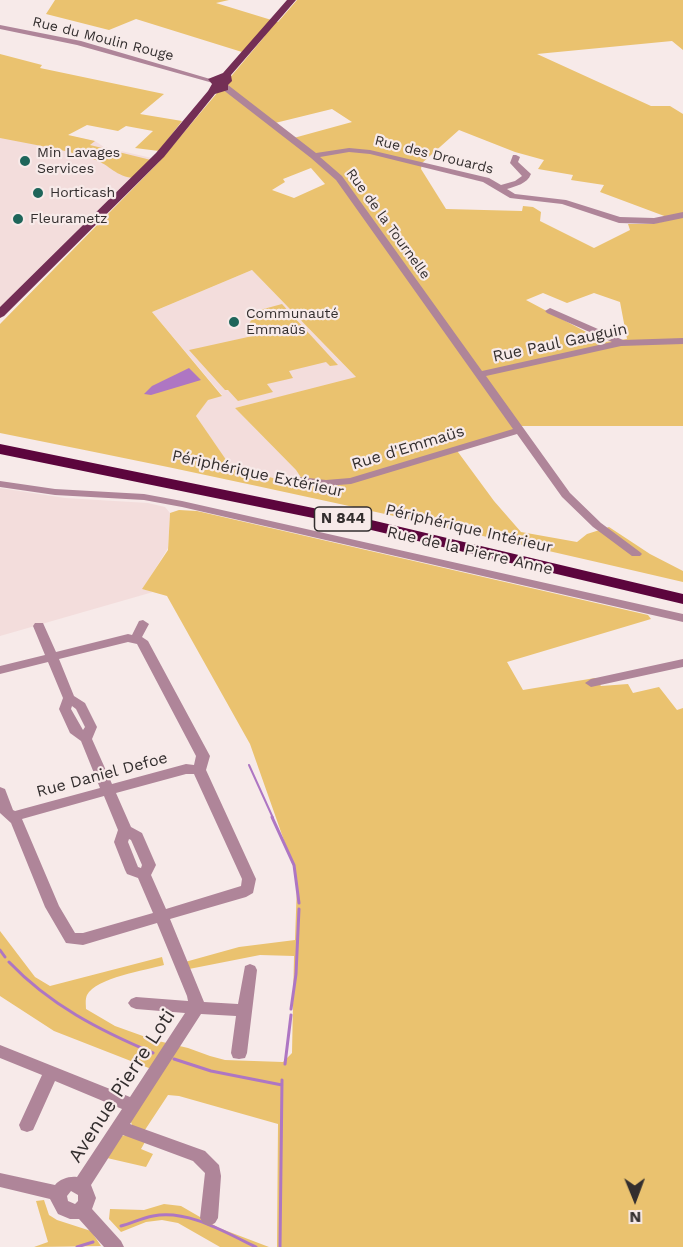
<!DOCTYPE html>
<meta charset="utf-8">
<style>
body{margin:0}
#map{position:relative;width:683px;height:1247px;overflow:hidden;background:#f7eae9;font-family:"Work Sans",sans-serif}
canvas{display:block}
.north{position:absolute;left:605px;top:1169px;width:60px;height:60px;-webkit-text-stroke:4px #f7eae9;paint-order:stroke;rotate:179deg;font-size:16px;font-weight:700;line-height:24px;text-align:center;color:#332e2e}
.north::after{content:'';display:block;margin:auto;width:21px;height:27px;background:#332e2e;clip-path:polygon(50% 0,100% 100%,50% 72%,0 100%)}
</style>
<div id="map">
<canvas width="683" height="1247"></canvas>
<div class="north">N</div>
</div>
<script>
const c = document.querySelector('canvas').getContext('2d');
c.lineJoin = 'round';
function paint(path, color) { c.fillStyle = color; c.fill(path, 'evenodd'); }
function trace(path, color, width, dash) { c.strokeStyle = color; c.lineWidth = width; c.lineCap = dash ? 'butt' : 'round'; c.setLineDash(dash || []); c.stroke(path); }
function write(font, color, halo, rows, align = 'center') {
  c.font = font + ' "Work Sans",sans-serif'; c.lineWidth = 4.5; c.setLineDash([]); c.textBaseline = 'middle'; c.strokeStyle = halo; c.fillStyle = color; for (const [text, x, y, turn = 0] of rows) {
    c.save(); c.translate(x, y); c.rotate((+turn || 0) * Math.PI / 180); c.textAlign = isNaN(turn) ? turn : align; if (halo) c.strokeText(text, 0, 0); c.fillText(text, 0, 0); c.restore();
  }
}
const built = new Path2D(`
 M0 120 95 141 104 147 156 159 0 314Z
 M252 270 357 378 235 408 296 470 304 482 292 483 231 468 196 416 208 399 222 395 152 312Z
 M0 488 65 498 148 503 165 507 170 513 168 548 143 589 153 592 0 636Z`);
const green = new Path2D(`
 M55 0H229L216 3 278 22 297 0H683V50L672 41 537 54 651 106H670L683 114V213L667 217 600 192 604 185 571 180 573 175 538 169 544 160 515 152 459 130 422 163 421 169 446 209 522 211 523 206 533 207 541 212 540 221 594 248 630 230 628 224H652L683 217V426H522L511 432 455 448 494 501 521 532 577 542 587 534 609 527 650 554 683 571V582C456 529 229 478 0 433V324L159 162 265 36 242 52 136 19 109 30 46 14ZM332 109 352 122 290 139 271 124ZM311 168 325 184 294 198 272 190 285 182 283 179ZM252 270 356 377 235 408 296 470 304 482 292 483 231 467 196 416 208 400 222 396 152 312ZM543 293 567 303 594 293 620 302 627 339 605 342 526 300Z
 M0 54 42 65 40 68 164 94 140 114 182 121 159 151 135 148 153 131 126 126 118 131 87 125 68 135 95 141 90 145 151 160 135 178C115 177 111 165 93 159 63 149 31 144 0 138Z
 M282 304 338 365 330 366 326 362 289 371 293 378 267 384 273 392 238 401 228 390H225L189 350 257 335 249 324 256 311Z
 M179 510 197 511 648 615 651 619 507 662 523 690 595 678 601 686 628 684 633 693 659 687 677 710 683 708V1247H277L278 1124 179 1096 168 1095 139 1139 145 1142 141 1149 153 1154 146 1167 107 1158 120 1136 127 1135 132 1125 130 1119 159 1072 54 1031 0 996V931L35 977 50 986 162 957 164 965C146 970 96 978 87 995 85 1000 86 1004 86 1009L115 1026 154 1040 188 1048 210 1056 225 1060 283 1062 292 1053 294 956 260 955 189 969 185 962 239 947 295 940 297 884 293 866 250 744 167 596 142 589 168 550 170 513Z
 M44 1200 49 1215 57 1220 91 1231 101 1246 34 1247 48 1242 36 1201Z
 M164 1204 181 1206 219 1228 269 1247H220L178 1223 162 1220 146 1222 121 1232 109 1219 110 1209 144 1210Z`);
const water = new Path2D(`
 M189 368 201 380 151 395 144 394 152 386Z`);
const streamFar1 = new Path2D(`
 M249 765 273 818`);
const stream = new Path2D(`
 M272 817 294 865 299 903
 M0 950 5 957
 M9 962C50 1005 99 1030 153 1053
 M291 1009 296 974 299 909
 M174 1059 211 1071 282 1085
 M285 1064 291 1015
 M121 1226C132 1223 142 1218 153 1216 188 1209 226 1233 256 1247
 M77 1247 93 1242
 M280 1247 282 1080`);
const minor = new Path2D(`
 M0 25 81 41 217 81 213 83 77 45 0 29Z
 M222 85H228L316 153 349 148 370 150 489 178 501 185 515 181 522 176 510 163 513 155H516L520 157 518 162 531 174C527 184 516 186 507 189L515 194 566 200 620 217 654 218 683 212V218L654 224 619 223 562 204 510 198 483 182 370 154 349 152 320 157 342 176 482 371 612 342 547 313 545 311 550 308 623 340 683 338V344L621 346 486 376 570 493 601 523 640 552 642 554 640 556H632L593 527 562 497 517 434 351 484 326 486 300 481 299 479 300 477 326 480 350 478 513 429 336 180 311 158 222 89Z
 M0 481 55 489 144 494 182 501 683 614V622L182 507 144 500 55 495 0 487Z
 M143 620 149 624 142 637 148 641 210 756 206 770 256 879 253 893 246 897 170 919 204 1002 238 1004 245 966 250 964 255 966 257 970 247 1053 245 1058 239 1059 233 1058 231 1053 236 1016 201 1014 130 1124 205 1151 219 1165 221 1176 218 1218 215 1223 209 1226 203 1223 200 1218 205 1173 193 1161 123 1135 91 1185 96 1198 92 1209 121 1241 124 1247H104L79 1219H70L58 1214 50 1199 0 1187V1173L55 1185C60 1179 69 1176 77 1177L122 1109 55 1081 33 1130 27 1132 21 1130 19 1125 42 1075 0 1058V1045L130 1097 185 1013 136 1009 131 1007 128 1003 131 999 136 997 188 1001 187 996 157 923 83 945 66 943 45 907 11 823 0 813V787L5 789 13 810 15 811 100 788 81 741 70 733 59 709 63 698 48 662 0 674V666L45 655 33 626 35 623H43L56 652 128 634 132 635 139 621ZM128 642 137 644 196 756 194 765 186 764 112 784 92 739 97 727 85 703 74 696 59 659ZM72 706 76 709 85 727 83 730 71 709ZM186 774H194L242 879 241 886 166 909 151 875 156 865 142 833 131 827 116 793ZM104 796 118 830 114 842 125 870 127 874 138 878 153 913 83 933H75L59 906 22 819ZM129 839 131 840 142 865 141 868 138 867 128 842ZM71 1191 78 1195V1201L75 1204 68 1201 67 1196Z
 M683 659V667L591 687 585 683 591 679Z`);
const major = new Path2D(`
 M287 0H296L231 75 232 81 228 85V90L215 94 164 157 4 316 0 318V307L156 153 208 91 212 84 208 79 223 73Z`);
const highway = new Path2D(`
 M0 444 367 519 683 594V604L367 529 0 454Z`);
const markers = [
 [25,161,6,"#1e655a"],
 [38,193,6,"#1e655a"],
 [18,219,6,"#1e655a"],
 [234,322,6,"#1e655a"]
];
const farStreetnames = [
 ["Rue du Moulin Rouge",103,39,14],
 ["Rue des Drouards",434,155,14],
 ["Rue de la Tournelle",388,224,54]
];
const farPoinames = [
 ["Min Lavages",37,153],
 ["Services",37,169],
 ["Horticash",50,193],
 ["Fleurametz",30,219],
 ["Communauté",246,314],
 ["Emmaüs",246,330]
];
const shields = [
 [343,519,57]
];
const shieldNames = [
 ["N 844",343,519]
];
const streetNames = [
 ["Rue Paul Gauguin",560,343,-12],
 ["Rue d'Emmaüs",408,448,-17],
 ["Périphérique Extérieur",258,474,12],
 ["Périphérique Intérieur",469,529,13],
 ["Rue de la Pierre Anne",470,551,13],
 ["Rue Daniel Defoe",102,775,-15]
];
const nearStreetnames = [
 ["Avenue Pierre Loti",122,1086,-57]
];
paint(built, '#f3dddc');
paint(green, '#eac26f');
paint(water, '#ae76c3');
trace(streamFar1, '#ae76c3', 2);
trace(stream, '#ae76c3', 3);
paint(minor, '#af8599');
paint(major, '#732e55');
paint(highway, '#5c053d');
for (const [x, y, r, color] of markers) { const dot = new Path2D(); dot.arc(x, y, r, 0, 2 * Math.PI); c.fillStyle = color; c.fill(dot); trace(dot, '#f7eae9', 2); }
write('14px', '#332e2e', '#f7eae9', farStreetnames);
write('14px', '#332e2e', '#f7eae9', farPoinames, 'left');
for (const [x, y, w] of shields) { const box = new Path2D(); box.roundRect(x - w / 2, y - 12, w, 24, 4.5); c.fillStyle = '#f7eae9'; c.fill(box); trace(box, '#332e2e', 1.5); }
write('bold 15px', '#332e2e', null, shieldNames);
write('16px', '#332e2e', '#f7eae9', streetNames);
write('20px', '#332e2e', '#f7eae9', nearStreetnames);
</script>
